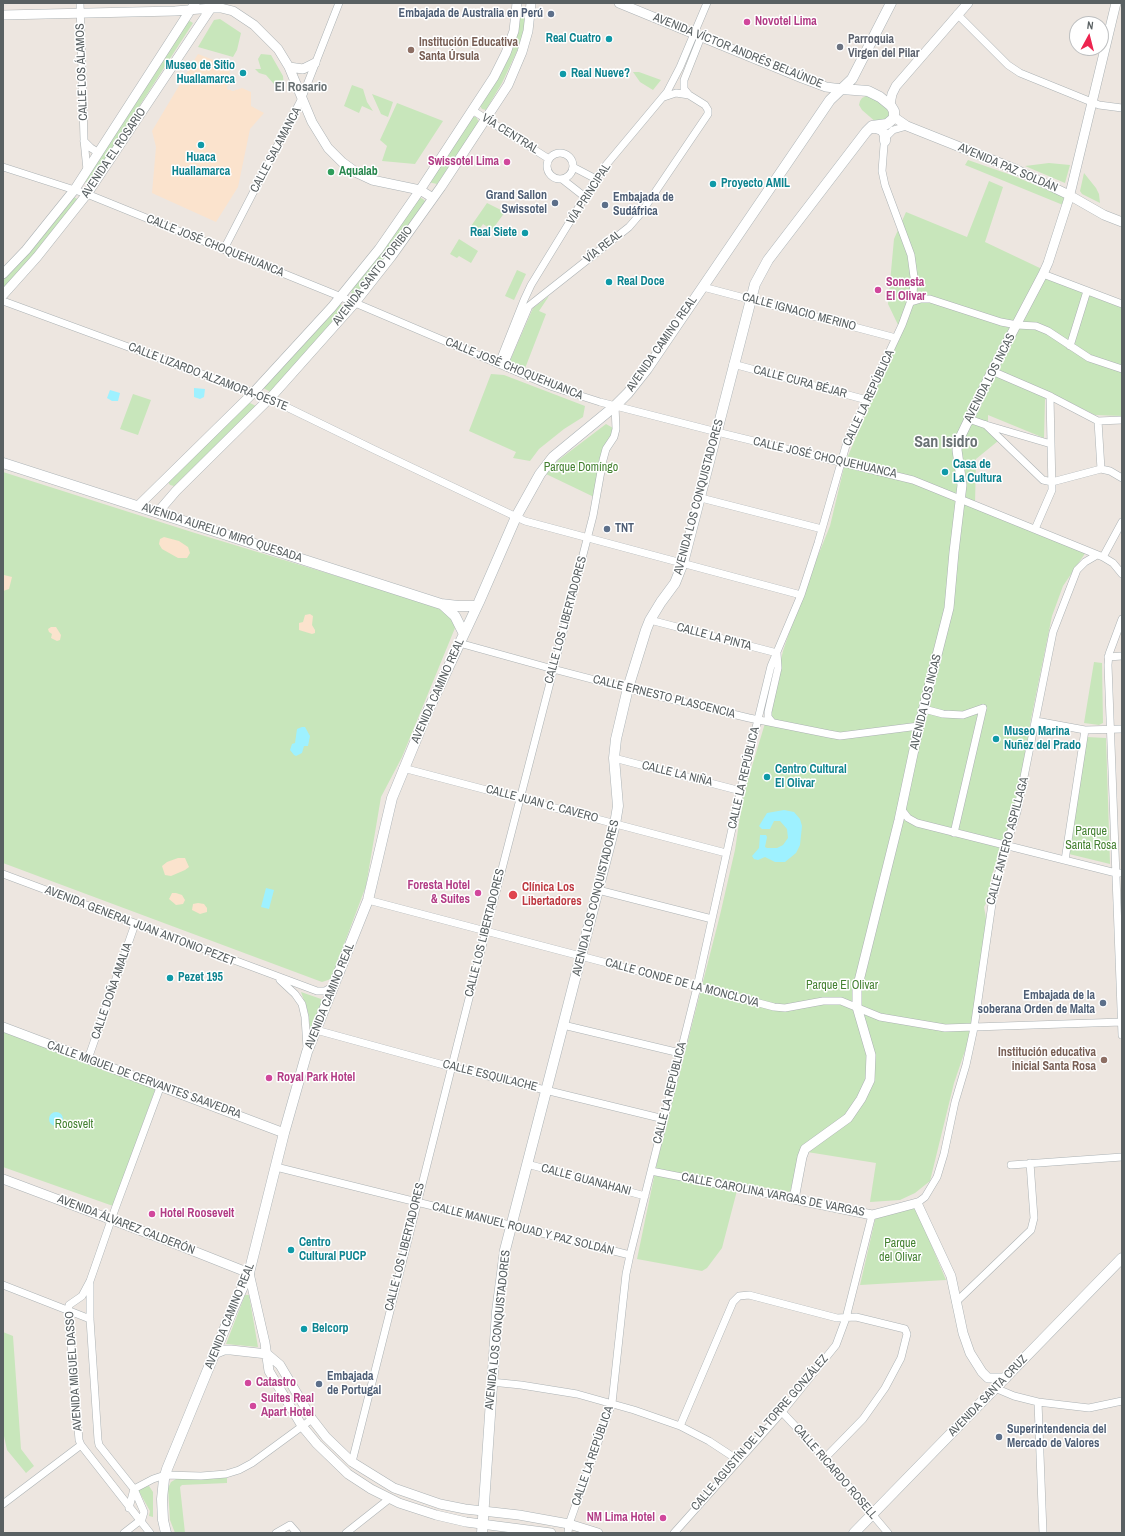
<!DOCTYPE html>
<html>
<head>
<meta charset="utf-8">
<style>
	body { margin:0 }
	#map { position:relative; width:1125px; height:1536px; overflow:hidden; background:#ede6e0; font-family:"Archivo Narrow",sans-serif }
	canvas { display:block }
	.frame { position:absolute; inset:0; border:4px solid #596062; pointer-events:none }
	.north { position:absolute; left:1069px; top:16px; width:40px; height:40px; box-sizing:border-box; background:#fff; border:1px solid #bdbfc0; border-radius:50%; rotate:7deg; font-size:11px; font-weight:700; line-height:16px; text-align:center; color:#596062 }
	.north::after { content:''; display:block; margin:auto; width:14px; height:18px; background:#ed2550; clip-path:polygon(50% 0,100% 100%,50% 72%,0 100%) }
</style>
</head>
<body>
<div id="map">
<canvas width="1125" height="1536"></canvas>
<div class="frame"></div>
<div class="north">N</div>
</div>
<script>
const g = document.querySelector('canvas').getContext('2d');
g.lineJoin = 'round';
function fillPath(path, color) {
  g.fillStyle = color;
  g.fill(path, 'evenodd');
}
function toPath(rows) {
  const path = new Path2D();
  for (const r of rows) {
    if (r.length === 3) {
      path.moveTo(r[0] + r[2], r[1]);
      path.arc(r[0], r[1], r[2], 0, 2 * Math.PI);
      continue;
    }
    path.moveTo(r[0], r[1]);
    for (let i = 2; i < r.length; i += 2) path.lineTo(r[i], r[i + 1]);
  }
  return path;
}
function strokePath(path, color, width, dash) {
  g.strokeStyle = color;
  g.lineWidth = width;
  g.lineCap = dash ? 'butt' : 'round';
  g.setLineDash(dash || []);
  g.stroke(path);
}
function write(font, color, halo, rows, align = 'center') {
  g.font = font + ' "Archivo Narrow",sans-serif';
  g.lineWidth = 3;
  g.setLineDash([]);
  g.textBaseline = 'middle';
  g.strokeStyle = halo;
  g.fillStyle = color;
  for (const [text, x, y, turn = 0] of rows) {
    g.save();
    g.translate(x, y);
    g.rotate((+turn || 0) * Math.PI / 180);
    g.textAlign = isNaN(turn) ? turn : align;
    if (halo) g.strokeText(text, 0, 0);
    g.fillText(text, 0, 0);
    g.restore();
  }
}
fillPath(toPath([
	[523,12,527,14,524,36,502,83,487,108,486,110,482,109,480,106,519,14],
	[220,19,241,33,237,50,233,57,198,47,214,20],
	[188,20,193,23,89,184,83,181],
	[261,54,271,55,283,76,284,88,279,88,273,83,266,75,259,73,255,69,261,69,258,59],
	[633,72,639,72,661,80,653,90,640,82],
	[352,85,363,89,367,102,373,111,362,106,359,113,344,106],
	[372,94,393,102,388,117,381,114],
	[866,96,876,99,887,108,889,114,888,120,877,123,862,110,859,105,860,101,862,98],
	[397,103,443,121,415,164,382,161,387,146,380,140],
	[473,117,476,117,479,122,437,184,428,182],
	[968,160,1014,176,1066,198,1063,205,965,165],
	[1049,163,1070,165,1065,183,1025,166],
	[1084,173,1096,188,1099,194,1100,203,1082,194,1080,191],
	[989,181,1003,187,985,242,1122,307,1122,416,1095,415,1049,392,1045,400,1044,438,988,415,988,424,998,441,976,459,975,505,1086,552,1063,586,1052,616,1031,719,1020,783,1006,835,991,878,989,898,984,907,986,918,984,949,968,1042,954,1083,930,1181,915,1193,900,1200,870,1202,876,1163,801,1151,790,1192,739,1183,722,1248,707,1268,702,1271,637,1259,658,1158,720,915,735,850,743,796,769,710,783,651,800,600,830,526,845,463,901,331,888,304,894,239,906,212,967,237],
	[72,196,79,200,37,254,3,290,3,281,32,247],
	[419,197,423,199,425,201,425,203,358,296,354,295,351,293,352,290],
	[487,203,505,212,492,230,483,224,476,234,469,229],
	[459,239,478,251,471,263,459,256,457,258,450,254],
	[517,270,526,274,514,300,505,296],
	[549,296,539,311,546,314,524,371,509,363,533,308],
	[339,304,346,308,271,392,263,388],
	[491,374,504,375,585,406,583,417,564,429,539,449,530,461,513,458,516,452,469,431],
	[133,394,151,400,138,435,120,429],
	[248,402,256,406,174,486,170,485,168,482],
	[606,424,613,428,594,497,546,474,552,465],
	[3,472,195,533,442,608,453,620,455,628,402,757,381,797,366,886,331,979,322,982,3,863],
	[1094,662,1102,663,1103,723,1099,725,1084,723],
	[1087,737,1106,738,1110,864,1069,854],
	[301,992,324,1000,312,1029,310,1028,308,1012],
	[3,1031,156,1087,113,1206,3,1167],
	[916,1208,946,1280,860,1285,876,1216],
	[245,1295,249,1295,258,1347,226,1344],
	[3,1332,13,1336,21,1449,34,1466,26,1473,7,1450,4,1436],
	[227,1477,227,1483,182,1485,180,1487,185,1533,175,1533,170,1520,168,1488,171,1482,176,1479],
	[149,1486,153,1492,153,1517,149,1516,150,1511,137,1488]
]), '#c8e6bb');
fillPath(toPath([
	[198,54,216,61,231,62,227,89,233,91,242,88,251,92,251,106,264,113,250,129,238,187,216,222,152,193,156,147,152,131],
	[164,537,179,541,188,547,190,553,187,558,178,558,162,549,159,544,160,539],
	[4,575,12,577,9,589,3,591,3,576],
	[310,614,313,616,312,625,315,630,315,633,312,634,299,630,299,623,303,622,305,615],
	[51,627,56,627,61,635,60,640,57,641,51,638,52,634,49,632,48,629],
	[178,858,185,858,189,867,185,870,171,876,165,875,162,866,167,862],
	[172,893,176,893,182,895,185,900,183,904,176,905,169,899],
	[198,903,204,904,207,908,207,912,200,914,192,910,193,904]
]), '#fbe3cd');
fillPath(toPath([
	[194,388,205,389,204,397,200,399,194,397],
	[110,390,120,393,118,401,112,401,107,398],
	[302,727,305,727,310,736,308,746,304,746,302,753,296,756,294,755,290,750,292,744,295,743,297,729],
	[784,810,794,812,800,819,802,826,800,845,796,853,785,862,775,862,765,857,758,860,754,859,752,856,759,848,760,835,766,835,767,837,765,847,767,848,777,848,783,845,788,838,787,829,780,821,774,821,770,829,762,829,759,826,767,813],
	[266,888,274,890,269,909,261,907],
	[56,1119,7]
]), '#9ef1ff');
const minor = toPath([
	[80,3,84,140,87,170],
	[957,14,1008,65,1020,73,1099,105,1122,108],
	[689,95,684,89,684,80,701,37],
	[472,110,549,159],
	[84,141,91,148,99,153],
	[560,166,13],
	[3,167,87,194,334,294,553,387,600,402,717,432,913,480,1103,557,1113,563,1122,574],
	[573,167,596,179],
	[562,179,585,197],
	[224,249,301,100,339,3],
	[1043,274,1122,304],
	[703,287,896,338],
	[3,301,270,399,375,450,525,521,801,595],
	[911,302,921,299,930,299,1001,322,1017,325,1036,326,1048,331,1089,358,1122,369],
	[1070,346,1087,291],
	[499,363,524,300,531,285,596,179,606,165,667,92,680,67,707,3],
	[733,364,867,400],
	[504,365,529,306,629,227,641,213,708,114,708,110,705,105,689,95,676,93,664,97],
	[992,371,1050,396,1098,421,1122,420],
	[969,419,986,425,1051,444],
	[1098,421,1101,469],
	[986,425,1043,480,1052,482,1101,469,1110,471,1122,478],
	[701,498,822,529],
	[1035,529,1052,490,1050,396],
	[1103,557,1122,522],
	[1122,619,1109,654,1108,665,1122,1035],
	[650,620,777,653,778,668,768,712,768,717,772,722],
	[459,643,553,669,641,692,749,718,829,734,840,736,919,726],
	[1108,657,1122,656],
	[924,709,943,714,963,715,983,708],
	[1036,721,1085,730,1122,729],
	[614,758,741,791],
	[403,768,726,853],
	[901,809,908,818,917,823,1116,873,1122,873],
	[954,833,983,708],
	[1065,860,1085,730],
	[3,874,317,991,325,991,332,987],
	[598,890,712,919],
	[368,900,774,1007,785,1008,823,1001,841,1001,880,1017,945,1028,1122,1022],
	[280,980,295,994,302,1004,305,1017,307,1048],
	[563,1025,680,1053],
	[316,1030,451,1067,664,1119],
	[88,1059,135,924],
	[527,1164,645,1196],
	[1011,1165,1122,1157],
	[276,1167,630,1255],
	[651,1171,794,1199],
	[917,1203,925,1197,937,1177,944,1154,955,1102,966,1065,974,1028,994,890,1006,846,1017,812,1053,632,1077,570,1085,562,1097,555],
	[90,1284,90,1319,98,1440,99,1445,134,1489,144,1512,142,1519,124,1533],
	[3,1285,90,1319],
	[956,1302,1031,1230,1034,1218,1030,1163],
	[491,1382,521,1385,577,1394,634,1410,680,1426,709,1441,738,1460],
	[995,1388,1014,1396,1038,1402,1089,1408,1122,1401],
	[1038,1402,1043,1533],
	[782,1412,825,1458,888,1533],
	[680,1426,733,1302,739,1296,749,1295,837,1318,856,1317,905,1329,907,1334,901,1358,885,1388,863,1419,825,1458],
	[352,1462,486,931,593,516,603,460,606,449,614,437,616,429,615,406],
	[3,1504,81,1445],
	[129,1508,134,1489,153,1479,165,1475,201,1476,226,1474,239,1470,252,1463,312,1419],
	[150,1533,81,1445,79,1440,68,1311,69,1305,82,1296,90,1281,115,1209,161,1085],
	[276,1533,290,1525,297,1533],
	[346,1533,389,1499],
	[568,1533,569,1524,612,1403,626,1274,630,1255,697,987,739,797,771,666,801,595,818,543,847,442,902,325,913,295,914,277,911,255,885,185,882,171,884,145,886,137,893,130,907,126],
	[674,1533,782,1412,836,1345,846,1318,872,1215]
]);
const tertiary = toPath([
	[619,3,802,78,826,87,842,89],
	[3,15,175,11,212,8,221,8,233,11,254,25,278,49,289,67,312,122,328,148,342,162,357,173,372,180,420,190,433,198],
	[289,67,303,69,315,63],
	[890,104,892,94,896,86,968,3],
	[894,117,907,126,1015,169,1069,195,1104,215,1122,222],
	[3,274,26,250,75,189,195,3],
	[3,295,37,257,87,194,213,5],
	[139,505,253,393,332,307,379,249,420,190,494,77,506,53,514,31,517,3],
	[158,512,176,491,273,395,354,304,391,257,441,187,508,85,522,52,528,31,531,3],
	[3,1027,284,1133],
	[3,1179,163,1239,249,1273,265,1343,269,1371,302,1426,317,1444,348,1474,371,1489,399,1503,436,1515,466,1522,551,1533],
	[214,1354,224,1350,231,1350,267,1354,280,1365,312,1419,326,1437,352,1462,394,1488,440,1504,465,1509,519,1515,569,1524,598,1533],
	[1006,1378,988,1378,982,1372,970,1353,963,1333,951,1276,917,1203,872,1215,794,1199,802,1157,805,1149,848,1118,861,1099,870,1080,871,1055,857,1007,857,989,899,820,919,726,949,608,954,552,962,485,957,450,958,442,992,371,1043,274,1048,263,1069,198,1116,3]
]);
const secondary = toPath([
	[871,128,876,128,882,130,885,135,885,141],
	[3,463,441,604,458,606,477,606],
	[443,605,455,616,464,634],
	[166,1533,163,1520,162,1499,164,1479,167,1469,232,1311,249,1273,284,1133,307,1052,368,900,392,798,427,713,479,602,516,517,540,474,553,457,615,406,628,393,647,369,830,100,852,79,891,3],
	[482,1533,497,1312,505,1250,615,824,618,806,614,758,616,739,628,688,646,630,650,620,661,602,675,583,683,563,755,284,768,260,866,132,872,126,887,124,894,118,894,111,891,106,880,97,868,91,842,89],
	[854,1533,1122,1258]
]);
strokePath(minor, '#acb2b4', 8);
strokePath(tertiary, '#acb2b4', 10);
strokePath(secondary, '#adb4b7', 11);
strokePath(minor, '#fff', 7);
strokePath(tertiary, '#fff', 9);
strokePath(secondary, '#fff', 10);
for (const [x, y, r, color] of [
	[551,14,4,"#5c6f8a"],
	[747,22,4,"#d1479c"],
	[609,39,4,"#0f9aa8"],
	[840,47,4,"#6b7280"],
	[411,50,4,"#8d6e63"],
	[243,73,4,"#0f9aa8"],
	[563,74,4,"#0f9aa8"],
	[201,145,4,"#0f9aa8"],
	[507,162,4,"#d1479c"],
	[331,172,4,"#2e9e5b"],
	[713,184,4,"#0f9aa8"],
	[555,203,4,"#5c6f8a"],
	[605,205,4,"#5c6f8a"],
	[525,233,4,"#0f9aa8"],
	[609,282,4,"#0f9aa8"],
	[878,290,4,"#d1479c"],
	[945,472,4,"#0f9aa8"],
	[607,529,4,"#5c6f8a"],
	[996,739,4,"#0f9aa8"],
	[767,777,4,"#0f9aa8"],
	[478,893,4,"#d1479c"],
	[513,895,5,"#e0444e"],
	[170,978,4,"#0f9aa8"],
	[1103,1003,4,"#5c6f8a"],
	[1104,1060,4,"#8d6e63"],
	[269,1078,4,"#d1479c"],
	[152,1214,4,"#d1479c"],
	[291,1250,4,"#0f9aa8"],
	[304,1329,4,"#0f9aa8"],
	[248,1383,4,"#d1479c"],
	[319,1384,4,"#5c6f8a"],
	[253,1406,4,"#d1479c"],
	[999,1437,4,"#5c6f8a"],
	[663,1518,4,"#d1479c"]
]) {
  const dot = new Path2D();
  dot.arc(x, y, r, 0, 2 * Math.PI);
  g.fillStyle = color;
  g.fill(dot);
  strokePath(dot, '#fff', 1.5);
}
write('bold 12px', '#4e5e75', '#fff', [
	["Embajada de Australia en Perú",543,14,"right"],
	["Grand Sallon",547,196,"right"],
	["Swissotel",547,210,"right"],
	["Embajada de",613,198],
	["Sudáfrica",613,212],
	["TNT",615,529],
	["Embajada de la",1095,996,"right"],
	["soberana Orden de Malta",1095,1010,"right"],
	["Embajada",327,1377],
	["de Portugal",327,1391],
	["Superintendencia del",1007,1430],
	["Mercado de Valores",1007,1444]
], 'left');
write('bold 12px', '#b23c85', '#fff', [
	["Novotel Lima",755,22],
	["Swissotel Lima",499,162,"right"],
	["Sonesta",886,283],
	["El Olivar",886,297],
	["Foresta Hotel",470,886,"right"],
	["& Suites",470,900,"right"],
	["Royal Park Hotel",277,1078],
	["Hotel Roosevelt",160,1214],
	["Catastro",256,1383],
	["Suites Real",261,1399],
	["Apart Hotel",261,1413],
	["NM Lima Hotel",655,1518,"right"]
], 'left');
write('bold 12px', '#0d838f', '#fff', [
	["Real Cuatro",601,39,"right"],
	["Museo de Sitio",235,66,"right"],
	["Huallamarca",235,80,"right"],
	["Real Nueve?",571,74],
	["Huaca",201,158,"center"],
	["Huallamarca",201,172,"center"],
	["Proyecto AMIL",721,184],
	["Real Siete",517,233,"right"],
	["Real Doce",617,282],
	["Casa de",953,465],
	["La Cultura",953,479],
	["Museo Marina",1004,732],
	["Nuñez del Prado",1004,746],
	["Centro Cultural",775,770],
	["El Olivar",775,784],
	["Pezet 195",178,978],
	["Centro",299,1243],
	["Cultural PUCP",299,1257],
	["Belcorp",312,1329]
], 'left');
write('bold 12px', '#5b616d', '#fff', [
	["Parroquia",848,40],
	["Virgen del Pilar",848,54]
], 'left');
write('bold 12px', '#785e54', '#fff', [
	["Institución Educativa",419,43],
	["Santa Úrsula",419,57],
	["Institución educativa",1096,1053,"right"],
	["inicial Santa Rosa",1096,1067,"right"]
], 'left');
write('12px', '#596062', '#fff', [
	["AVENIDA VÍCTOR ANDRÉS BELAÚNDE",738,51,22],
	["CALLE LOS ÁLAMOS",82,72,-92],
	["VÍA CENTRAL",510,134,32],
	["CALLE SALAMANCA",276,150,-62],
	["AVENIDA EL ROSARIO",114,153,-56],
	["AVENIDA PAZ SOLDÁN",1008,168,23],
	["VÍA PRINCIPAL",589,194,-57],
	["CALLE JOSÉ CHOQUEHUANCA",215,246,22],
	["VÍA REAL",603,247,-38],
	["AVENIDA SANTO TORIBIO",373,276,-52],
	["CALLE IGNACIO MERINO",799,312,15],
	["AVENIDA CAMINO REAL",662,344,-55],
	["CALLE JOSÉ CHOQUEHUANCA",514,369,22],
	["CALLE LIZARDO ALZAMORA-OESTE",208,377,21],
	["AVENIDA LOS INCAS",990,378,-63],
	["CALLE CURA BÉJAR",800,382,15],
	["CALLE LA REPÚBLICA",869,398,-65],
	["CALLE JOSÉ CHOQUEHUANCA",825,458,13],
	["AVENIDA LOS CONQUISTADORES",699,497,-75],
	["AVENIDA AURELIO MIRÓ QUESADA",222,533,18],
	["CALLE LOS LIBERTADORES",566,620,-75],
	["CALLE LA PINTA",714,637,15],
	["AVENIDA CAMINO REAL",438,691,-66],
	["CALLE ERNESTO PLASCENCIA",664,697,14],
	["AVENIDA LOS INCAS",926,702,-76],
	["CALLE LA NIÑA",677,774,14],
	["CALLE LA REPÚBLICA",744,778,-77],
	["CALLE JUAN C. CAVERO",542,804,15],
	["CALLE ANTERO ASPILLAGA",1008,841,-75],
	["AVENIDA LOS CONQUISTADORES",596,898,-76],
	["AVENIDA GENERAL JUAN ANTONIO PEZET",140,926,21],
	["CALLE LOS LIBERTADORES",485,933,-76],
	["CALLE CONDE DE LA MONCLOVA",682,983,15],
	["CALLE DOÑA AMALIA",112,991,-71],
	["AVENIDA CAMINO REAL",330,996,-68],
	["CALLE ESQUILACHE",490,1076,14],
	["CALLE MIGUEL DE CERVANTES SAAVEDRA",144,1080,20],
	["CALLE LA REPÚBLICA",670,1093,-76],
	["CALLE GUANAHANI",586,1180,15],
	["CALLE CAROLINA VARGAS DE VARGAS",773,1195,11],
	["AVENIDA ÁLVAREZ CALDERÓN",126,1225,21],
	["CALLE MANUEL ROUAD Y PAZ SOLDÁN",523,1229,14],
	["CALLE LOS LIBERTADORES",405,1247,-76],
	["AVENIDA CAMINO REAL",230,1316,-68],
	["AVENIDA LOS CONQUISTADORES",498,1330,-84],
	["AVENIDA MIGUEL DASSO",74,1371,-94],
	["AVENIDA SANTA CRUZ",988,1396,-46],
	["CALLE AGUSTÍN DE LA TORRE GONZÁLEZ",760,1433,-49],
	["CALLE LA REPÚBLICA",593,1456,-71],
	["CALLE RICARDO ROSELL",835,1472,49]
]);
write('bold 12px', '#27864d', '#fff', [
	["Aqualab",339,172]
], 'left');
write('12px', '#448131', '#fff', [
	["Parque Domíngo",581,468],
	["Parque",1091,832],
	["Santa Rosa",1091,846],
	["Parque El Olivar",842,986],
	["Roosvelt",74,1125],
	["Parque",900,1244],
	["del Olivar",900,1258]
]);
write('bold 12px', '#be3a42', '#fff', [
	["Clínica Los",522,888],
	["Libertadores",522,902]
], 'left');
write('bold 13px', '#6a7274', '#fff', [
	["El Rosario",301,88]
]);
write('bold 16px', '#6a7274', '#fff', [
	["San Isidro",946,443]
]);
</script>
</body>
</html>
